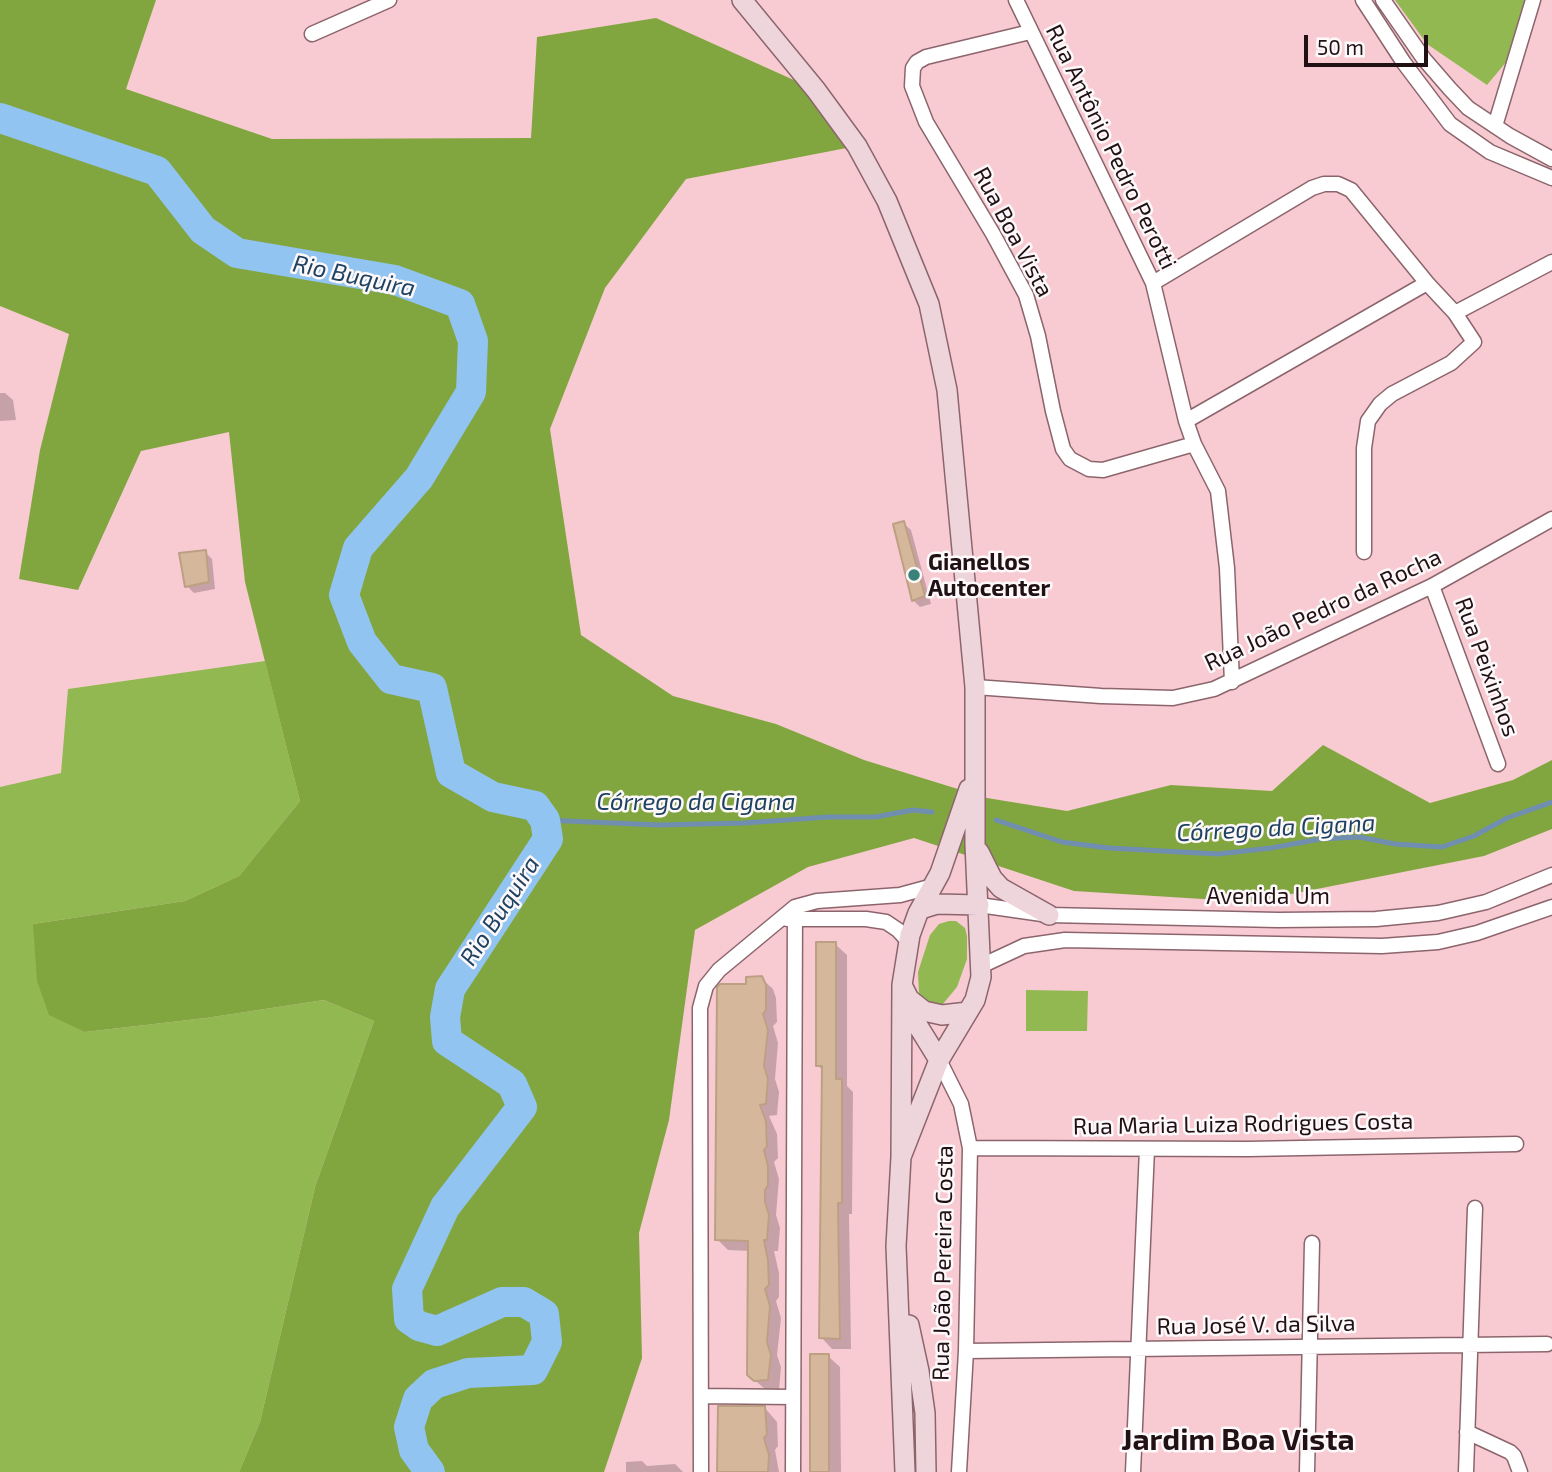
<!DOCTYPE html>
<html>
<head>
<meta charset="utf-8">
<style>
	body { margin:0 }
	#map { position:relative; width:1552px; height:1472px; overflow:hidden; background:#f8cbd3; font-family:"Exo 2",sans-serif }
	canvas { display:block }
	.scale { position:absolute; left:1304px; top:35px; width:124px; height:32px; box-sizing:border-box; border:4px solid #211115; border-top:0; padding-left:9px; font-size:21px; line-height:24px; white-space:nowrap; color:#211115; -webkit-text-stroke:5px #fdf8f9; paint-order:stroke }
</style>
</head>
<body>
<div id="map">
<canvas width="1552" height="1472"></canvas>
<div class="scale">50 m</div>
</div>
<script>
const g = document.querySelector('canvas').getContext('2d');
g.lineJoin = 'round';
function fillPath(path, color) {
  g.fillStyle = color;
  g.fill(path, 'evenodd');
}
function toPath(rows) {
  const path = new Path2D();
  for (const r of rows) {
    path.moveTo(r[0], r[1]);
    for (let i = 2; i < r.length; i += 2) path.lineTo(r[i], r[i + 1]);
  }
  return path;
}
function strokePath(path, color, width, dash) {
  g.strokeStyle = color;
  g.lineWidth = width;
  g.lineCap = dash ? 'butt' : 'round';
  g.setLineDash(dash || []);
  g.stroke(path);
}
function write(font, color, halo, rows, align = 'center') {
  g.font = font + ' "Exo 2",sans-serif';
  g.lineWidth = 5;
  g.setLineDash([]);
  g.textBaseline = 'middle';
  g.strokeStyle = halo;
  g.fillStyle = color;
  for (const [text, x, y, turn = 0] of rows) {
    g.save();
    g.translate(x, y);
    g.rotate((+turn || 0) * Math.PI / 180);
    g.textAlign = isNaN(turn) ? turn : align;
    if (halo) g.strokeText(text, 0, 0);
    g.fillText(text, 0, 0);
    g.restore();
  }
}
fillPath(toPath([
	[1395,0,1526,0,1507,61,1487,85,1427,44],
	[265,661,300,801,239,876,185,901,33,924,85,1032,206,1018,324,1000,374,1021,315,1187,260,1422,239,1472,0,1472,0,787,61,773,68,689],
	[949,921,956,921,965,928,967,936,967,959,957,987,942,1005,933,1007,922,999,919,994,918,972,930,935,939,924],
	[1026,990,1088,991,1087,1031,1026,1031]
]), '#92b852');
fillPath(toPath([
	[0,0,156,0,126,89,272,139,531,138,537,37,656,18,816,90,857,146,686,179,605,288,550,429,581,635,673,696,776,724,864,760,987,798,1067,811,1171,785,1272,791,1323,745,1430,803,1513,780,1552,760,1552,829,1484,856,1251,902,1074,891,914,838,808,867,695,930,669,1120,639,1233,642,1358,604,1472,239,1472,260,1422,315,1187,374,1021,324,1000,206,1018,85,1032,49,1015,37,981,33,924,185,901,239,876,300,801,245,582,229,432,141,451,78,590,19,579,40,450,69,334,0,306]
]), '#82a63f');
fillPath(toPath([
	[0,393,5,393,13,400,16,420,0,421],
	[903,523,911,530,931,604,920,607,913,600],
	[205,552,212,559,215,589,194,593,187,586],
	[835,944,847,955,847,1086,853,1092,852,1214,849,1214,851,1349,832,1349,821,1337,824,1071,818,1066],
	[761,978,773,989,776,998,777,1022,773,1026,778,1043,775,1079,779,1092,777,1115,769,1116,777,1134,778,1158,774,1162,779,1179,776,1215,780,1228,778,1251,774,1251,779,1273,779,1297,776,1301,781,1318,777,1355,781,1367,779,1390,767,1391,748,1374,750,1251,728,1250,717,1239,747,986],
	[828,1356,840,1367,841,1472,811,1472],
	[765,1408,777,1422,778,1446,775,1450,779,1472,719,1472],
	[642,1461,647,1466,675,1464,683,1472,626,1472,626,1462]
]), '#0003');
strokePath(toPath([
	[545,820,659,825,744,823,828,817,875,817,913,810,932,812],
	[996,820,1062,842,1109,848,1218,854,1271,848,1320,839,1359,837,1395,844,1442,847,1474,836,1507,818,1552,802]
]), '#708eaf', 5);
strokePath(toPath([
	[0,118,157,171,203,230,237,253,395,280,460,304,473,341,471,392,419,478,358,548,344,595,362,642,391,679,432,688,451,773,493,797,535,806,545,820,548,839,450,989,445,1017,447,1041,512,1084,522,1107,445,1207,407,1289,409,1319,419,1326,437,1331,502,1302,524,1302,544,1314,547,1342,533,1370,468,1373,434,1384,418,1399,409,1427,414,1450,430,1472]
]), '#92c4f1', 30);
const building = toPath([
	[904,521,925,596,912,601,893,524,904,521],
	[206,550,209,582,185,587,179,553,206,550],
	[816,942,836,942,836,1079,842,1079,842,1203,838,1203,840,1339,819,1338,822,1066,816,1066,816,942],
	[762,976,766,985,766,1010,763,1014,768,1030,764,1066,768,1079,766,1104,760,1105,766,1121,767,1146,764,1150,768,1166,768,1185,765,1190,765,1202,769,1215,767,1240,764,1240,768,1260,769,1285,765,1289,770,1306,767,1342,771,1355,768,1380,754,1381,747,1375,748,1241,715,1240,717,987,720,984,746,984,746,977,762,976],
	[810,1354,829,1354,829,1472,810,1472,810,1354],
	[718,1406,765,1406,767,1434,764,1438,769,1455,768,1472,717,1472,718,1406]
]);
fillPath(building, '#d5b79b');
strokePath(building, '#bda084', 2);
const street = toPath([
	[1016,0,1153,283,1186,421,1194,444,1218,491,1227,568,1232,682],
	[1363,0,1404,63,1450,124,1490,152,1552,178],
	[1383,0,1424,59,1450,89,1468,108,1510,136,1552,159],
	[1030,32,926,57,917,62,913,68,912,86,926,122,993,234,1026,295,1038,336,1053,411,1063,449,1070,459,1089,469,1103,470,1194,444],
	[312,34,389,0],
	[1495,126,1533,0],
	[1153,283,1312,188,1324,184,1338,184,1351,190,1427,283,1455,313,1552,262],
	[1186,421,1427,283],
	[1364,552,1364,448,1368,421,1380,404,1392,394,1451,363,1474,342,1455,313],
	[1432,586,1498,764],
	[975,687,1101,696,1173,698,1214,689,1432,586,1552,519],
	[979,905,1049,915,1278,920,1376,919,1438,913,1486,902,1552,875],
	[787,919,866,919,886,922,898,930,909,942],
	[981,966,1024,946,1065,940,1382,946,1438,942,1477,933,1552,907],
	[939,1060,961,1104,970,1148,966,1351,959,1472],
	[970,1148,1248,1149,1516,1144],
	[966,1351,1547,1344],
	[701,1396,793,1397],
	[1467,1432,1510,1452,1514,1456,1520,1472],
	[701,1472,700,1008,706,986,719,970,795,907,817,901,900,895,933,886],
	[793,1472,795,907],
	[1133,1472,1147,1149],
	[1307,1472,1312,1243],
	[1466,1472,1475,1208]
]);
const secondary = toPath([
	[742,0,816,90,857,146,887,201,929,304,947,390,975,687,975,844,981,977,975,1000,939,1060,901,1157],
	[979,852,992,878,1001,888,1049,915],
	[921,909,937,904,979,905],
	[902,985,909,999,924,1011,942,1015,968,1012],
	[902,1000,939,1060],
	[909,1325,919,1371,925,1413,926,1472],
	[905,1472,896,1246,901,1157,902,985,910,935,918,913,940,873,969,789]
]);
strokePath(street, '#8c656c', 17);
strokePath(secondary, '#8c656c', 22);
strokePath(street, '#fff', 14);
strokePath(secondary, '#eed5db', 19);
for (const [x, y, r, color] of [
	[914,575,7,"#3a817a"]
]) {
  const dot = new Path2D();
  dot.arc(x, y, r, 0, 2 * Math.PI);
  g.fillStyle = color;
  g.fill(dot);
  strokePath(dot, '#fdf8f9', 2.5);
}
write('23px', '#211115', '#fdf8f9', [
	["Rua Antônio Pedro Perotti",1111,147,64],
	["Rua Boa Vista",1013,232,62],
	["Rua João Pedro da Rocha",1323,610,-25],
	["Rua Peixinhos",1487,667,70],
	["Avenida Um",1268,896],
	["Rua Maria Luiza Rodrigues Costa",1243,1124,-1],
	["Rua João Pereira Costa",943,1263,-89],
	["Rua José V. da Silva",1256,1325,-1]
]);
write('bold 23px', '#211115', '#fdf8f9', [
	["Gianellos",928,562],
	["Autocenter",928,588]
], 'left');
write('italic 24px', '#1e4261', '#fdf8f9', [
	["Rio Buquira",354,276,12],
	["Córrego da Cigana",696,802],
	["Córrego da Cigana",1276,828,-3],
	["Rio Buquira",500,911,-57]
]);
write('bold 30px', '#211115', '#fdf8f9', [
	["Jardim Boa Vista",1238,1440]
]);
</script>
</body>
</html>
